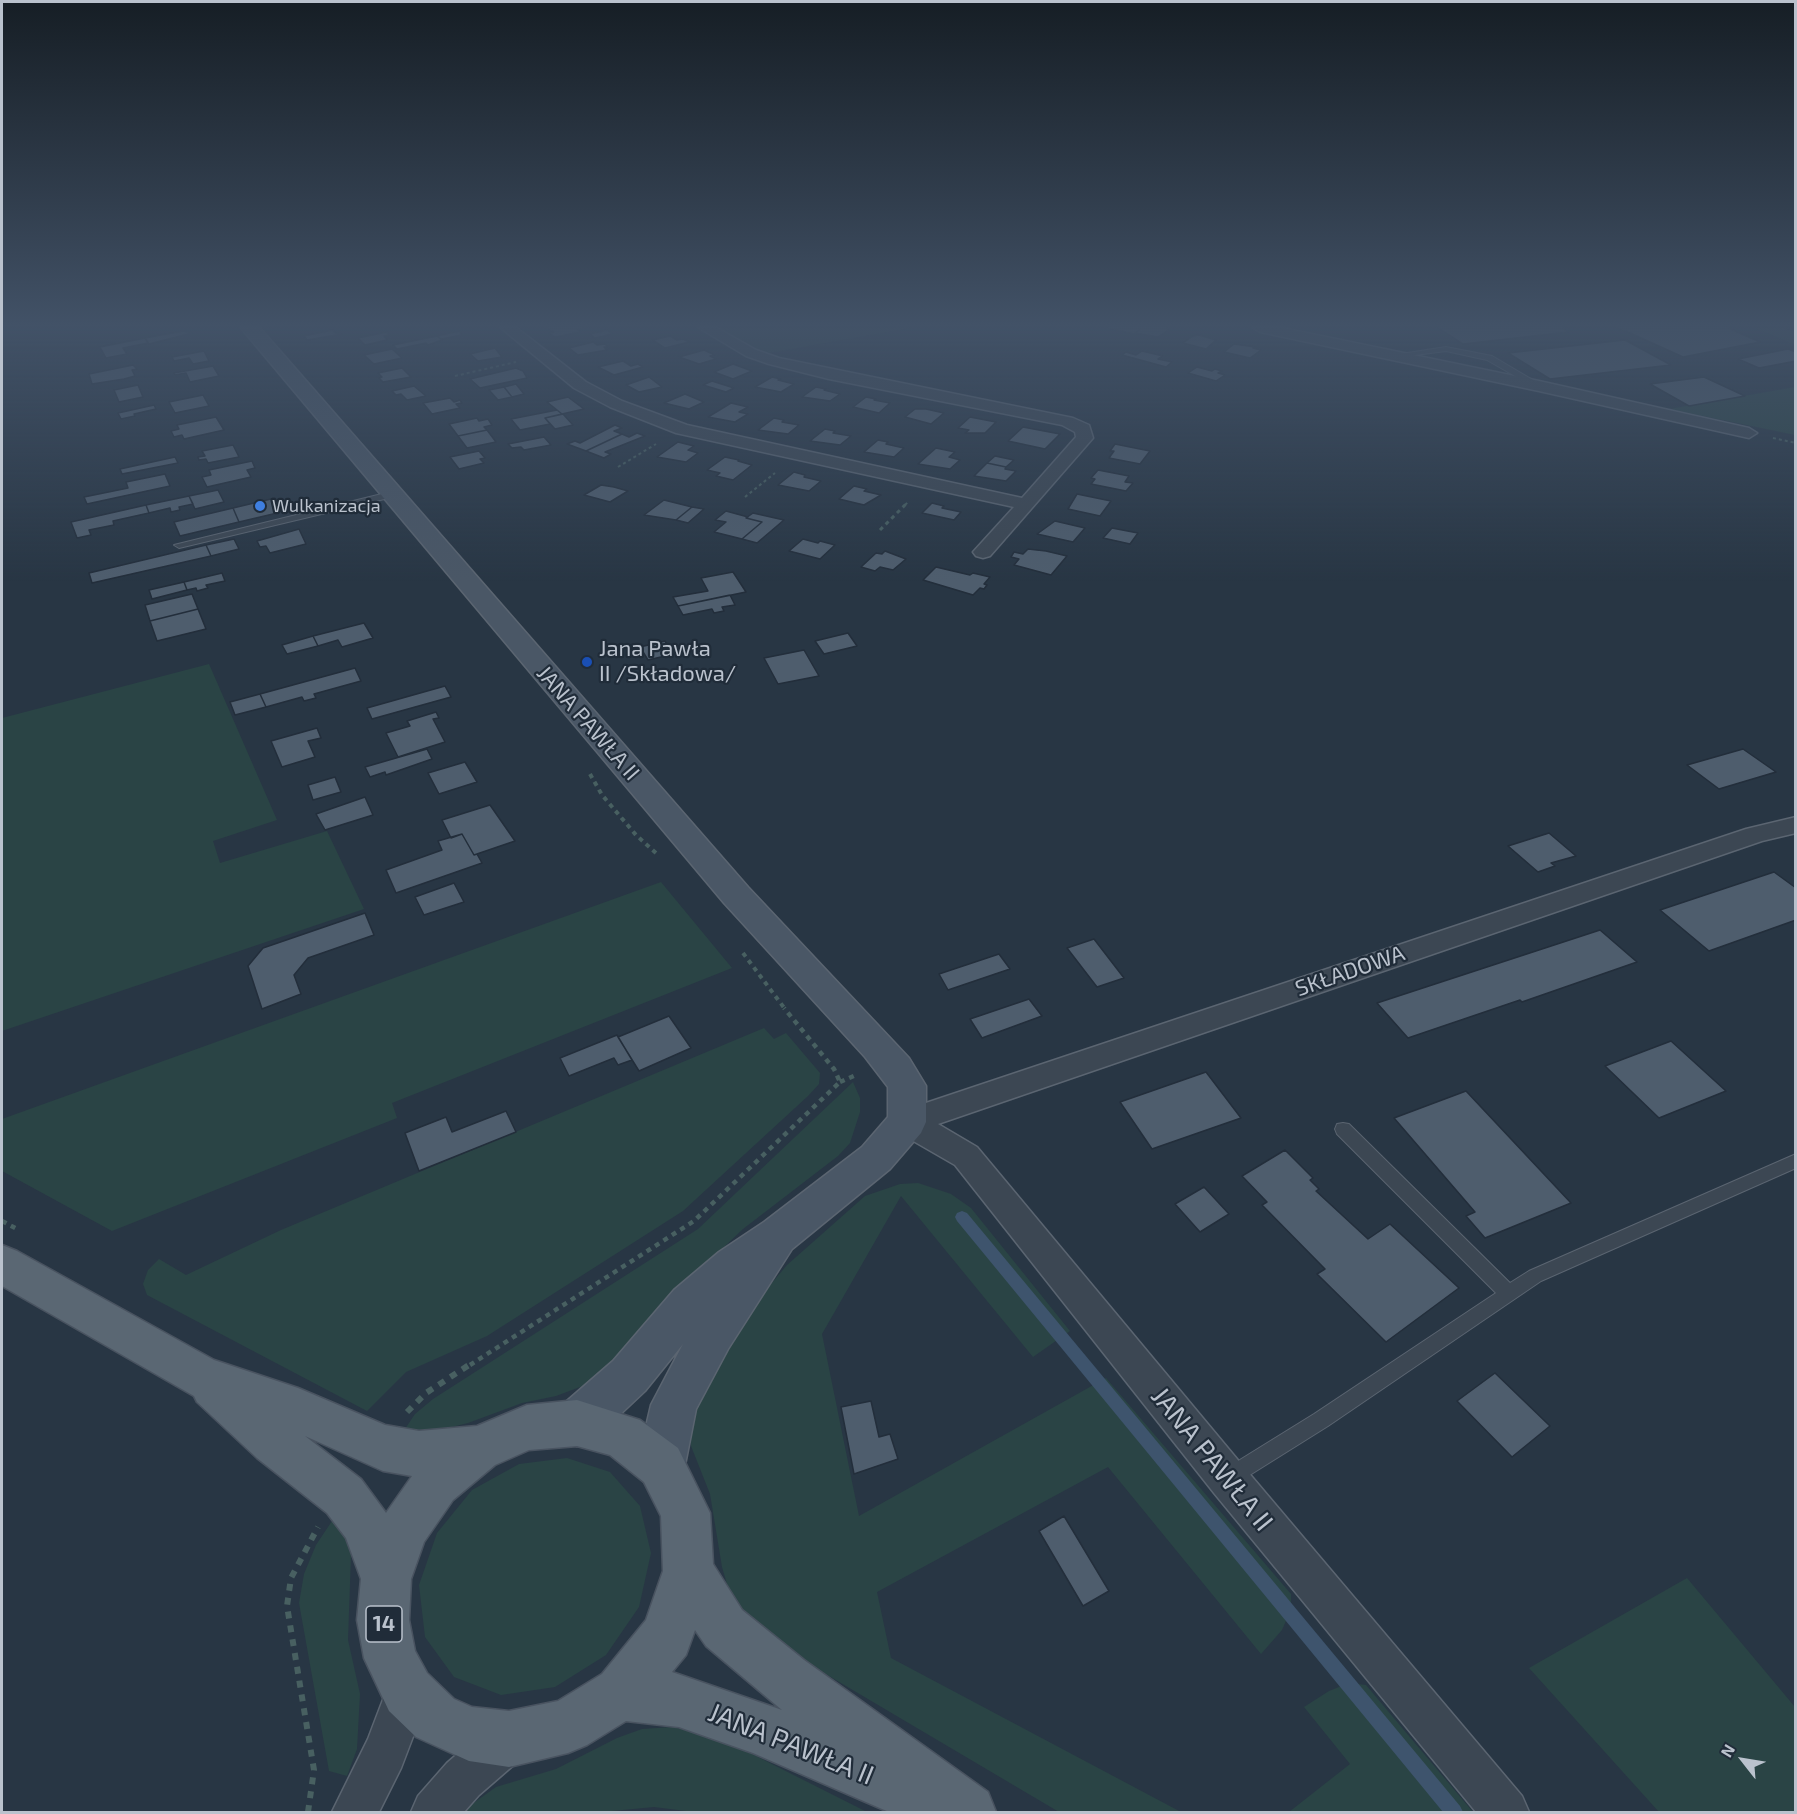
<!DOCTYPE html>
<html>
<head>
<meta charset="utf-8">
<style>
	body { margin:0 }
	#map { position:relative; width:1797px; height:1814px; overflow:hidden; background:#283644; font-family:"Exo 2",sans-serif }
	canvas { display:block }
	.frame { position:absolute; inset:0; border:3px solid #bac2cd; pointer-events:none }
	.north { position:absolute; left:1713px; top:1730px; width:60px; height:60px; -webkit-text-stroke:4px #202c39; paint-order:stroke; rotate:301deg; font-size:16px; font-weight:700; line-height:24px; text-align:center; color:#bac2cd }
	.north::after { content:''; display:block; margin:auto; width:21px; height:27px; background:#bac2cd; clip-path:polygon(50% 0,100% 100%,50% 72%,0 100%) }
</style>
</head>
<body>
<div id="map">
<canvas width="1797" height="1814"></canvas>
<div class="frame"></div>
<div class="north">N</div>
</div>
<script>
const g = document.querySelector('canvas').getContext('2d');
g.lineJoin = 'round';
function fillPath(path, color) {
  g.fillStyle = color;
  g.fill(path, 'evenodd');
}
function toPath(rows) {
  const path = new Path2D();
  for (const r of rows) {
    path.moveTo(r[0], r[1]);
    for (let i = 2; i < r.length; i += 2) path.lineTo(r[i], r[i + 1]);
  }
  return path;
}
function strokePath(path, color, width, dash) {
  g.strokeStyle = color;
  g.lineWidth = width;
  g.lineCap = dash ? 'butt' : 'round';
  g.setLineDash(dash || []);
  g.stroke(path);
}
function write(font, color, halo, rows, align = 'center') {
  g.font = font + ' "Exo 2",sans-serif';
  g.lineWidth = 4.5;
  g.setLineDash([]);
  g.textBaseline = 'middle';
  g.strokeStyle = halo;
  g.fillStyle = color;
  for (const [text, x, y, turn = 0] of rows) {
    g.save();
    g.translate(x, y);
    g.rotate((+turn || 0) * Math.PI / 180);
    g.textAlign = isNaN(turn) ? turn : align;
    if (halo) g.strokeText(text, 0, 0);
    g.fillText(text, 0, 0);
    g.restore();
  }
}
fillPath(toPath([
	[714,328,911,328,763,354],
	[1755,328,1784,328,1795,332,1795,345],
	[1795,387,1795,435,1669,409],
	[209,664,277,820,213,841,220,863,327,831,364,909,2,1031,2,718],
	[661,882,732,968,392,1103,397,1118,112,1231,2,1171,2,1119],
	[764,1028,774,1039,786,1033,820,1073,819,1084,808,1096,683,1211,487,1336,406,1372,367,1411,147,1295,143,1284,148,1270,159,1259,186,1275,281,1230],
	[853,1082,860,1098,860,1112,850,1143,838,1156,743,1229,705,1265,631,1348,588,1384,556,1396,522,1403,468,1423,436,1431,414,1432,405,1429,415,1414,433,1399,698,1229],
	[918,1183,951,1194,971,1208,1070,1331,1033,1357,901,1196,822,1334,859,1516,1106,1378,1291,1594,1291,1609,1282,1630,1261,1654,1108,1467,877,1592,891,1658,1181,1812,1059,1812,802,1660,743,1616,730,1594,722,1567,710,1494,691,1446,689,1423,698,1392,750,1309,787,1265,865,1196,900,1184],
	[567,1458,610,1472,640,1506,651,1553,639,1607,606,1655,555,1687,501,1695,454,1677,425,1637,419,1585,437,1533,472,1490,519,1464],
	[334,1518,348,1534,351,1555,348,1640,360,1694,357,1749,347,1776,329,1771,299,1603,304,1574,316,1545],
	[1687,1578,1795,1707,1795,1812,1659,1812,1529,1668],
	[1349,1683,1366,1685,1473,1812,1289,1812,1350,1764,1304,1707,1329,1691],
	[672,1727,703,1734,750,1753,867,1812,694,1812,654,1807,602,1812,461,1812,496,1787,556,1769,617,1738,642,1729]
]), '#2a4445');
fillPath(toPath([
	[962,1211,967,1213,1460,1806,1463,1812,1443,1812,957,1221,955,1217,957,1213,962,1211]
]), '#3e546d');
const building = toPath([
	[548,328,581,328,577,329,580,332,555,337,549,333,554,332,548,328],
	[1109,328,1141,328,1134,334,1109,328],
	[1141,328,1165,328,1168,330,1158,337,1135,333,1141,328],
	[1439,328,1562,328,1568,332,1463,344,1439,328],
	[1619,328,1728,328,1760,342,1683,357,1619,328],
	[333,330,335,333,342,334,307,340,304,336,333,330],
	[607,330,612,334,595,338,590,334,607,330],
	[183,331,192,333,149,344,145,338,183,331],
	[459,331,462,335,441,339,437,336,459,331],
	[387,332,389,335,384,336,387,340,365,345,358,338,387,332],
	[1199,335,1216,340,1206,349,1183,343,1193,336,1199,335],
	[437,336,442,340,428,345,426,343,397,349,393,345,437,336],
	[670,336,677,340,683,339,689,342,665,348,653,340,670,336],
	[145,338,148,343,123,348,127,354,106,358,100,347,145,338],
	[1625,340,1671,365,1550,379,1508,353,1625,340],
	[593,342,597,345,605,344,608,347,604,347,607,350,578,355,569,348,593,342],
	[1234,344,1255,347,1253,348,1261,350,1250,358,1224,352,1234,344],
	[495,348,502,357,478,361,470,354,495,348],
	[392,349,402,358,374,364,364,355,392,349],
	[1788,349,1796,352,1796,361,1759,368,1738,359,1788,349],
	[704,350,715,355,710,356,716,359,699,364,679,357,704,350],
	[204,351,209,361,193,364,189,358,174,361,172,357,204,351],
	[1142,351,1163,356,1158,359,1172,362,1166,367,1122,355,1126,352,1136,355,1142,351],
	[623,361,631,366,638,364,643,367,614,375,598,367,623,361],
	[733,364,752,371,733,379,714,372,733,364],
	[133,365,137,369,132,370,135,376,124,379,92,384,89,374,133,365],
	[213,366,219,376,190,382,186,373,175,375,174,373,213,366],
	[1197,367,1212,371,1215,369,1222,371,1218,373,1225,375,1216,381,1188,373,1197,367],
	[402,368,411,377,383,382,379,378,382,377,378,373,402,368],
	[516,368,523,371,527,378,480,388,470,379,516,368],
	[649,377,662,387,639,392,626,385,649,377],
	[772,377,781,379,778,380,794,384,781,392,755,387,772,377],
	[1704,377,1745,396,1689,406,1650,384,1704,377],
	[712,381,734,388,726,392,703,385,712,381],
	[516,384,524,394,512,397,504,387,516,384],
	[138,385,143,397,119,402,114,390,138,385],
	[414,386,426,396,407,400,401,394,396,395,392,391,414,386],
	[504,387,512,397,498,400,489,390,504,387],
	[816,387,826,389,824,390,840,394,830,401,802,397,816,387],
	[685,394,704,402,689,409,664,403,685,394],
	[203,395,209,406,175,413,169,402,203,395],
	[568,397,584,409,562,414,547,402,568,397],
	[866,397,876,399,874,400,890,403,879,413,853,407,866,397],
	[450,398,454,402,460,400,462,403,456,404,460,408,432,414,423,403,450,398],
	[731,403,748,407,739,412,748,414,735,422,708,417,731,403],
	[154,405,156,409,134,414,135,416,121,419,118,413,154,405],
	[915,409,926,409,944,413,931,424,905,417,915,409],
	[557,410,562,414,545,418,550,424,520,430,511,419,557,410],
	[563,414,573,425,555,429,545,418,563,414],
	[216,417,224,430,184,439,182,435,174,437,171,431,179,429,177,425,216,417],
	[970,417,996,422,985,433,965,433,969,430,958,428,970,417],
	[477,418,479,421,488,419,492,425,484,427,487,430,458,436,449,424,477,418],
	[774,418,784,420,782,422,799,425,788,434,758,430,774,418],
	[615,425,622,428,614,431,622,434,586,451,567,444,575,441,580,443,615,425],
	[1023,427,1060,434,1045,449,1008,441,1023,427],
	[825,429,835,431,833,433,851,436,840,445,810,441,825,429],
	[487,430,496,442,467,448,458,436,487,430],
	[637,433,645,436,605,452,611,454,604,458,586,451,622,434,629,437,637,433],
	[544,437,551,445,524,450,521,447,512,448,508,444,544,437],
	[878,440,888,442,886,444,904,448,894,457,864,452,878,440],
	[678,442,694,446,688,450,698,453,686,462,657,457,678,442],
	[1115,444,1150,451,1140,464,1109,458,1114,451,1110,451,1115,444],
	[233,445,239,457,208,463,206,459,199,460,198,457,205,456,202,451,233,445],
	[936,448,955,452,949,457,960,460,950,469,918,464,936,448],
	[479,451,485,458,480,459,484,463,459,469,450,457,479,451],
	[995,456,1014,460,1006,467,987,463,995,456],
	[175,457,178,463,122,474,120,469,175,457],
	[725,457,739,460,738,461,752,465,733,480,716,476,720,473,707,470,725,457],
	[252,461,255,468,247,470,251,477,207,487,202,477,211,475,209,470,252,461],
	[987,463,1006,467,1005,469,1016,471,1006,481,974,476,987,463],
	[1098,470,1129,476,1125,482,1133,483,1126,491,1091,484,1095,479,1091,478,1098,470],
	[794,472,805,475,804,477,821,481,809,491,778,485,794,472],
	[165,474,170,486,87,504,84,497,128,488,126,482,165,474],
	[601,485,614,487,628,491,610,502,584,495,601,485],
	[854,486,867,489,864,491,881,495,864,505,839,499,854,486],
	[218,490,224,502,195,509,189,496,218,490],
	[1077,494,1111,501,1100,516,1068,509,1077,494],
	[189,496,193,504,179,507,180,510,171,512,170,508,149,513,146,505,189,496],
	[275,498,281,508,273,514,239,522,233,508,275,498],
	[664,500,692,507,676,520,644,515,664,500],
	[932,503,944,506,942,508,961,512,954,520,922,513,932,503],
	[146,505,149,513,113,521,114,525,89,530,91,535,77,538,71,522,146,505],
	[692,507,704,509,688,523,676,520,692,507],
	[233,508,239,522,180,536,174,522,233,508],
	[726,511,748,517,746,518,762,522,742,539,714,532,726,522,715,520,726,511],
	[753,513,784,520,757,543,742,539,762,522,746,518,753,513],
	[1055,521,1085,528,1073,542,1037,534,1055,521],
	[1112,528,1138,533,1130,544,1103,538,1112,528],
	[299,529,306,544,270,553,266,546,260,547,257,541,299,529],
	[234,539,239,549,211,556,206,545,234,539],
	[803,539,818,543,820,541,835,545,820,559,789,551,803,539],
	[206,545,211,556,92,583,89,573,206,545],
	[1028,549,1046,551,1067,556,1051,575,1014,565,1019,559,1011,557,1014,552,1023,554,1028,549],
	[885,551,906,559,893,570,880,567,875,571,861,567,876,553,882,554,885,551],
	[936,567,970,575,973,573,990,577,984,584,987,585,984,589,980,588,973,595,923,580,936,567],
	[733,572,746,592,678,606,673,597,708,591,701,578,733,572],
	[222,573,225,581,206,585,208,588,197,591,196,588,187,590,184,582,222,573],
	[184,582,187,590,152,599,149,590,184,582],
	[192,594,198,609,150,621,145,605,192,594],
	[730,595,735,605,722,607,724,611,714,613,712,609,683,615,678,606,730,595],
	[198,609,206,629,157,641,150,621,198,609],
	[364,623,373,638,342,647,338,640,318,646,313,636,364,623],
	[848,633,857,646,824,654,815,641,848,633],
	[313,636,318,646,287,654,282,645,313,636],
	[665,641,670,650,675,649,678,653,648,660,640,647,665,641],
	[804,650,819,676,778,684,764,658,804,650],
	[355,668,361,681,314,694,316,698,304,701,302,697,266,707,260,694,355,668],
	[445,686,451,697,372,719,367,708,445,686],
	[260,694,266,707,235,715,230,702,260,694],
	[436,712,439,718,433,719,445,742,398,757,386,733,410,726,407,721,436,712],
	[317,728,321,738,308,741,315,757,282,767,271,741,317,728],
	[427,749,432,759,386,775,385,772,370,777,365,767,427,749],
	[1743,749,1776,772,1719,789,1687,765,1743,749],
	[465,762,477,782,439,794,428,773,465,762],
	[335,777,341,792,313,800,308,785,335,777],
	[365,797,373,815,325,830,316,814,365,797],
	[490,805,515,841,474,855,462,834,451,838,442,820,490,805],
	[1549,833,1576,856,1551,863,1555,866,1538,872,1508,846,1549,833],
	[462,834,474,855,477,854,482,863,396,893,386,870,442,850,438,841,462,834],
	[1774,872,1796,888,1796,920,1709,951,1660,910,1774,872],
	[454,883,464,902,424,915,415,897,454,883],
	[365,913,374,935,308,958,294,975,301,994,262,1009,248,966,263,948,365,913],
	[1600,930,1637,962,1522,1002,1520,1000,1408,1038,1377,1003,1600,930],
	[1094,939,1124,978,1097,987,1067,948,1094,939],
	[999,954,1010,969,948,990,939,974,999,954],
	[1029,999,1042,1016,982,1038,970,1019,1029,999],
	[669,1016,691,1048,639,1071,618,1037,669,1016],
	[617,1035,632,1060,618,1065,614,1058,569,1076,560,1058,617,1035],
	[1671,1041,1726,1091,1659,1118,1605,1066,1671,1041],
	[1206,1072,1241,1118,1152,1149,1120,1102,1206,1072],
	[1466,1091,1571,1203,1485,1238,1466,1216,1475,1212,1394,1118,1466,1091],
	[506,1111,516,1132,419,1171,405,1133,446,1117,452,1132,506,1111],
	[1285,1150,1313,1178,1310,1180,1319,1189,1316,1191,1368,1239,1390,1224,1459,1288,1386,1342,1317,1274,1325,1269,1262,1205,1267,1202,1242,1176,1285,1150],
	[1204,1187,1229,1214,1200,1232,1175,1204,1204,1187],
	[1495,1373,1550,1426,1512,1457,1457,1401,1495,1373],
	[871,1401,879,1437,890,1434,898,1459,854,1474,841,1407,871,1401],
	[1064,1516,1109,1591,1083,1606,1039,1531,1064,1516]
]);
fillPath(building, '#4e5d6d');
strokePath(building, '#232e3b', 1.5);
const lane = toPath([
	[1446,347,1492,356,1543,386,1536,388,1487,360,1446,351,1392,358,1388,356,1446,347],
	[394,491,397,492,397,496,179,548,174,545,394,491],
	[1343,1123,1349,1124,1510,1283,1529,1271,1796,1154,1796,1168,1541,1281,1328,1426,1229,1488,1222,1485,1219,1478,1222,1471,1314,1414,1496,1293,1337,1134,1335,1129,1337,1124,1343,1123]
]);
const street = toPath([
	[501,328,517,328,586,382,622,401,687,425,1022,498,1076,437,1075,432,1062,425,829,379,769,364,746,356,699,328,717,328,756,350,779,358,1073,418,1089,425,1093,438,990,556,983,558,976,556,973,552,1014,507,676,433,610,407,574,388,501,328],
	[1253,328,1283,328,1539,381,1749,428,1757,433,1749,438,1539,391,1260,332,1253,328],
	[1796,817,1796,833,1762,841,938,1124,977,1147,1242,1465,1522,1796,1529,1812,1476,1812,1214,1493,955,1165,896,1131,891,1122,896,1113,1746,829,1796,817],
	[408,1670,424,1676,430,1692,401,1768,379,1812,332,1812,368,1739,392,1676,408,1670],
	[508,1717,524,1724,531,1740,524,1756,479,1795,464,1812,411,1812,418,1796,447,1763,492,1724,508,1717]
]);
const secondary = toPath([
	[241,328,260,328,748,887,909,1058,926,1086,926,1122,921,1133,890,1169,792,1249,728,1349,696,1409,685,1465,678,1482,661,1489,644,1482,637,1465,651,1405,683,1344,645,1391,594,1439,577,1446,560,1439,554,1423,560,1407,613,1361,674,1290,719,1252,764,1222,862,1147,888,1117,888,1087,865,1057,724,903,241,328]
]);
const primary = toPath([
	[2,1245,17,1251,214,1360,298,1388,385,1425,419,1431,477,1426,527,1405,577,1400,640,1420,678,1448,710,1513,713,1564,742,1610,804,1660,988,1792,996,1812,889,1812,753,1753,679,1727,626,1721,587,1745,568,1753,509,1767,469,1761,416,1737,389,1711,364,1658,357,1620,361,1579,346,1538,327,1513,257,1458,197,1402,194,1396,2,1286,2,1245],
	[305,1436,383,1471,412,1476,386,1513,361,1479,305,1436],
	[577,1446,610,1455,644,1482,661,1516,663,1571,646,1620,602,1674,558,1701,509,1711,472,1707,454,1699,427,1673,415,1651,409,1620,411,1579,424,1542,453,1500,495,1465,529,1450,577,1446],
	[695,1630,706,1646,782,1710,672,1672,686,1655,695,1630]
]);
strokePath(lane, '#5b6571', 2);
strokePath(street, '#5b6571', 3);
strokePath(secondary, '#5b6571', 3);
strokePath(primary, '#495360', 3);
strokePath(toPath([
	[455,376,516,362],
	[1773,438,1796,443],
	[618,467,656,444],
	[745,497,775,473],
	[905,505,908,502]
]), '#486061', 2, [3, 3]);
strokePath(toPath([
	[880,530,906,504]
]), '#486061', 3, [4, 4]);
strokePath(toPath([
	[590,774,602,795,636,835,656,853],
	[743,953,785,1009]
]), '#486061', 4, [4.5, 4.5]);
strokePath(toPath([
	[840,1082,856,1075],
	[2,1221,17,1229],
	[470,1365,694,1221,840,1082,834,1069,784,1008]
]), '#486061', 4.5, [5, 5]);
strokePath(toPath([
	[407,1412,426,1393,472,1363],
	[308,1812,314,1770,287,1606,291,1578,318,1527]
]), '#486061', 6, [7, 7]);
fillPath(lane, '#3c4753');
fillPath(street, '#3c4753');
fillPath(secondary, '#4a5766');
fillPath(primary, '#5a6773');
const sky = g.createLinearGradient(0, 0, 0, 582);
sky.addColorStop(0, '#161e25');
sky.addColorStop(0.56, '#425267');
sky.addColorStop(1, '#42526700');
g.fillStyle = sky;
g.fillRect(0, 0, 1797, 582);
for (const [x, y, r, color] of [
	[260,506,6,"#3f7fe0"],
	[587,662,6,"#1a4fb4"]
]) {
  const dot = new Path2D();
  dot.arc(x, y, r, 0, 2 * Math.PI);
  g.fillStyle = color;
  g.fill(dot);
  strokePath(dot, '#202c39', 2);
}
write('18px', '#bac2cd', '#202c39', [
	["Wulkanizacja",272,506]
], 'left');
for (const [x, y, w] of [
	[384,1624,36]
]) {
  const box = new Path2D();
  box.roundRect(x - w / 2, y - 18, w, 36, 4.5);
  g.fillStyle = '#202c39';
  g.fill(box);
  strokePath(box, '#bac2cd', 1.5);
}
write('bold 21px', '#bac2cd', null, [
	["14",384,1624]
]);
write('22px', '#bac2cd', '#202c39', [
	["Jana Pawła",599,649],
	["II /Składowa/",599,674]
], 'left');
write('22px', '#bac2cd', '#202c39', [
	["JANA PAWŁA II",588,723,49],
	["SKŁADOWA",1350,971,-19]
]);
write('27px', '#bac2cd', '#202c39', [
	["JANA PAWŁA II",1212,1459,51],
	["JANA PAWŁA II",791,1744,22]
]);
</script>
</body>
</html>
